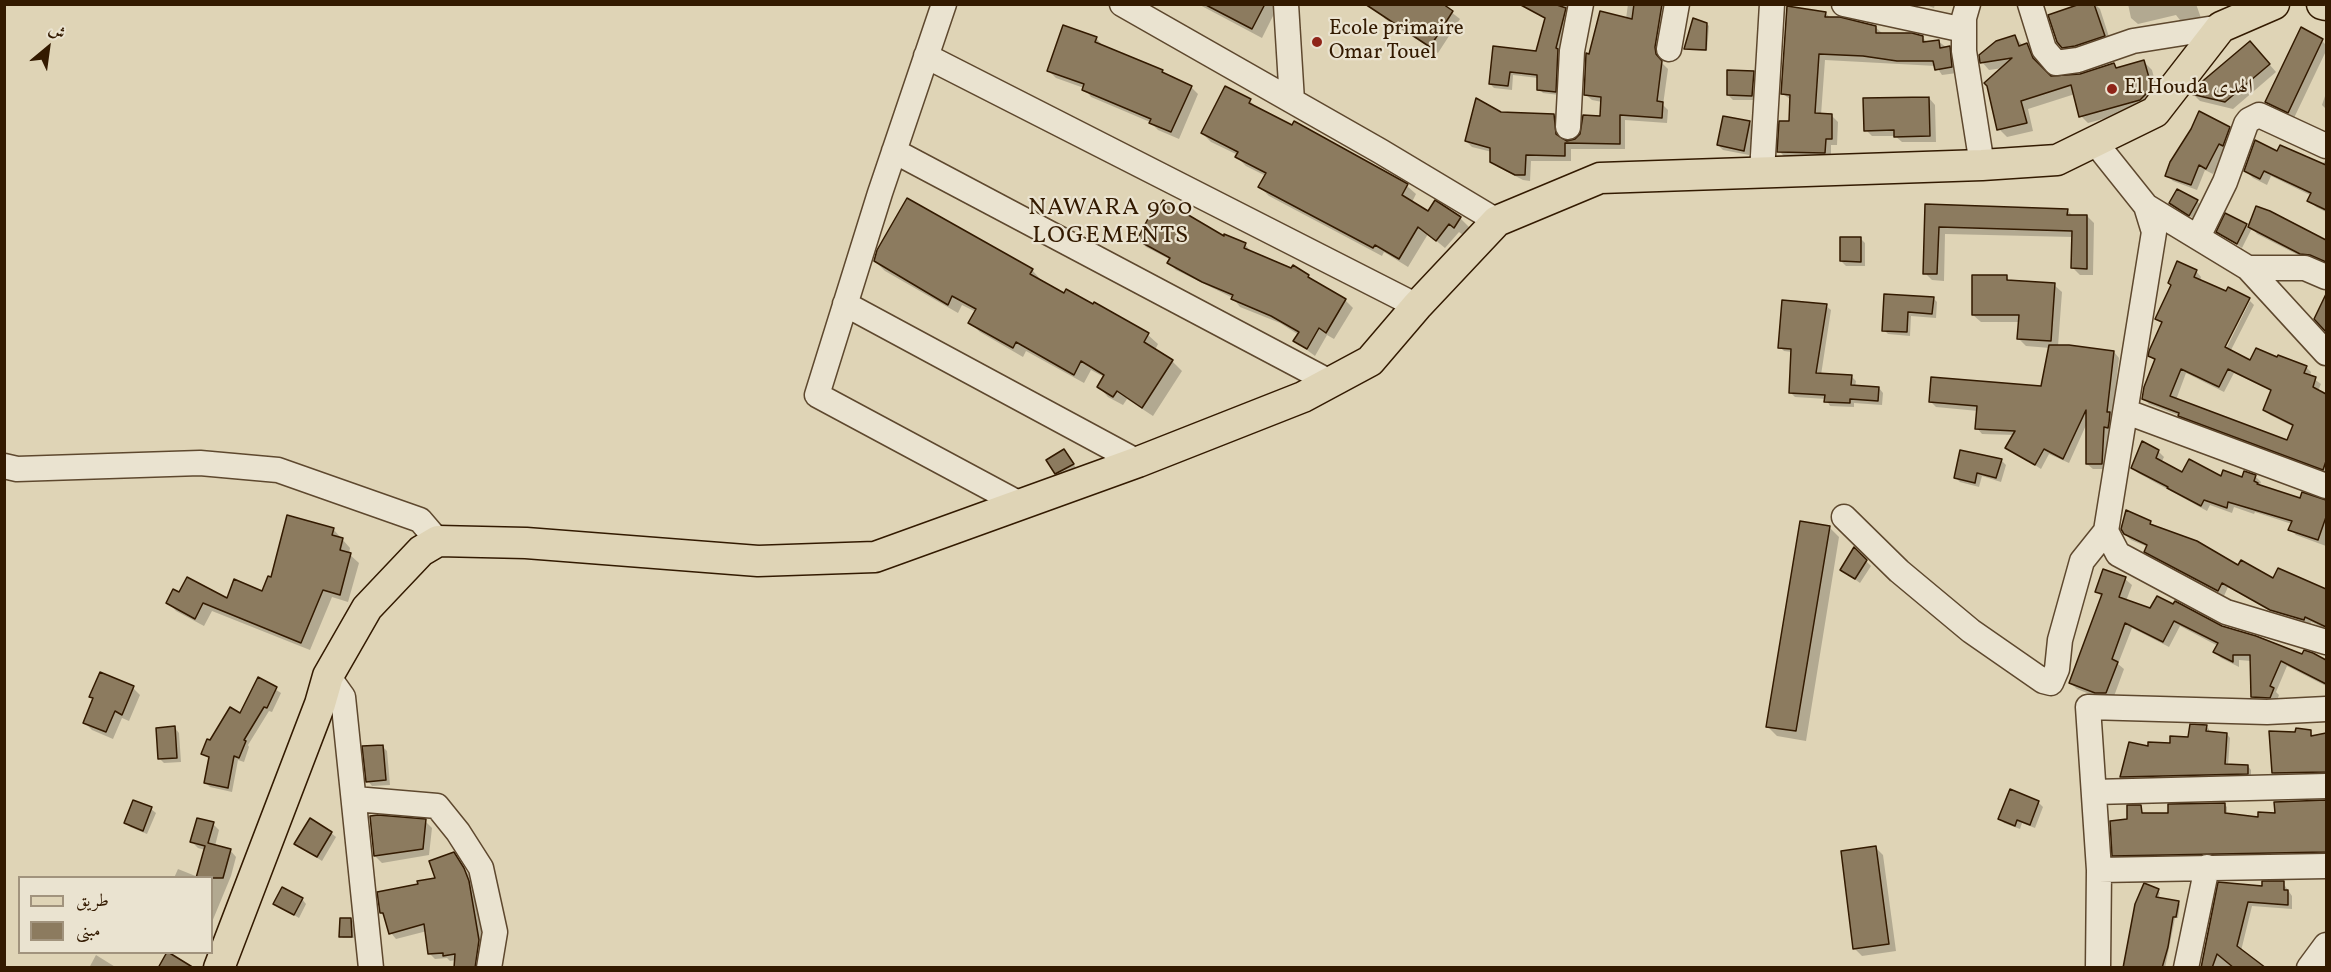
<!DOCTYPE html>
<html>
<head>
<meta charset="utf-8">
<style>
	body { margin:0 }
	#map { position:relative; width:2331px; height:972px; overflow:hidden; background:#dfd4b6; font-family:Vollkorn,Amiri,serif }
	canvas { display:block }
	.frame { position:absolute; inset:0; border:6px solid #331a00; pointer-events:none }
	.legend { position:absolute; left:18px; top:876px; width:195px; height:78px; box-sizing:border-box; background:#eae3d0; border:2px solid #a1937d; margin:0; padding:8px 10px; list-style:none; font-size:18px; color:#331a00 }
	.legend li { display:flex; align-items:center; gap:12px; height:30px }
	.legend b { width:30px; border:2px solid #a1937d }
	.north { position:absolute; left:18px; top:18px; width:60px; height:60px; -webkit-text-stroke:4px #eae3d0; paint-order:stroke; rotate:29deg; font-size:16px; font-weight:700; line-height:24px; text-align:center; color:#331a00 }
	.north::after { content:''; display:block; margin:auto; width:21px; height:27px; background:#331a00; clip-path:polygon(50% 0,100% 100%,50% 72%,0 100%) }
</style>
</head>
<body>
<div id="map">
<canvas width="2331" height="972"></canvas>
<div class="frame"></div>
<ul class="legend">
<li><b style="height:8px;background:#dfd4b6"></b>طريق</li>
<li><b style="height:16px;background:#8c7b5f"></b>مبنى</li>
</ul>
<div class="north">ش</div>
</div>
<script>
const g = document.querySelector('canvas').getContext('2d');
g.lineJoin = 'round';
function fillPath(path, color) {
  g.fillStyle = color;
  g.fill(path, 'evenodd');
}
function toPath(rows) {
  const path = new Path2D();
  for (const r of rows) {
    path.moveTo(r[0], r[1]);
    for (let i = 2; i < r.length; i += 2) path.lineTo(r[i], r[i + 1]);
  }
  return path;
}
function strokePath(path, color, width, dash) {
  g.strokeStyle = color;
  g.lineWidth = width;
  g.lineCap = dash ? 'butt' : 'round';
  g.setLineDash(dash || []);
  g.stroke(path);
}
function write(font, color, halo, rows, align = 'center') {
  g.font = font + ' Vollkorn,Amiri,serif';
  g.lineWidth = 4.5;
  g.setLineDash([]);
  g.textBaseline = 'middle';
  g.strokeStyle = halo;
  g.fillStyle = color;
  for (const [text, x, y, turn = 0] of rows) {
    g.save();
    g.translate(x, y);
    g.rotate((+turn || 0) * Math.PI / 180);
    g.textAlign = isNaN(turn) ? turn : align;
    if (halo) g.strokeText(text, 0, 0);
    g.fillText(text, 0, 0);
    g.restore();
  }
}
fillPath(toPath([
	[1198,4,1279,4,1262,38],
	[1441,4,1460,19,1438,53,1385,19,1378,11],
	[1519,4,1572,4,1560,52,1561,54,1559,95,1543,93,1539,89,1538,78,1513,75,1512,90,1494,88,1490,84,1537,52,1546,19],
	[1628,4,1670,4,1660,53,1661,62,1668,69,1663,105,1668,110,1667,123,1625,120,1625,149,1571,149,1571,161,1531,161,1530,181,1523,180,1498,167,1491,161,1492,152,1472,147,1466,141,1500,114,1554,116,1560,122,1561,139,1566,143,1576,141,1601,117,1602,102,1592,100,1585,94,1590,56,1626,19],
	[1923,4,1935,4,1934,8],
	[2085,4,2095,4,2100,9,2111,43,2071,55,2063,47],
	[2128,4,2196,4,2201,18,2183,24,2176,15,2138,24,2131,18],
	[1825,13,1831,18,1875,27,1882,33,1922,37,1928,43,1938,41,1955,54,1957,73,1942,75,1936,66,1825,60,1821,115,1832,116,1838,122,1837,145,1831,145,1831,158,1785,157,1779,151,1791,123,1791,100,1782,93],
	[1707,24,1709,26,1707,51,1688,50,1686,48],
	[2302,29,2322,41,2326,45,2326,51,2294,118,2273,108,2267,102],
	[2015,36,2023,46,2027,45,2035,53,2040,68,2051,78,2080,76,2114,64,2118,69,2144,62,2152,70,2159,96,2148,107,2088,123,2081,116,2075,94,2028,109,2033,131,2007,137,1999,129,2003,68,1989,70,1982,62],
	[1096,38,1103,46,1162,71,1169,77,1191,87,1198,94,1179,139,1158,130,1150,122,1091,97,1084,88,1056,78,1049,71],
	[2257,50,2276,72,2233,109,2200,101,2193,94],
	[1753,72,1758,77,1756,100,1733,100,1728,95],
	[2326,93,2326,109,2322,105],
	[1929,98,1935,105,1936,142,1902,142,1895,136,1872,136,1866,130],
	[1250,101,1258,109,1407,186,1416,194,1412,202,1428,213,1435,202,1460,218,1469,227,1463,235,1459,232,1445,248,1428,234,1408,267,1384,252,1382,256,1269,196,1260,187,1266,176,1246,166,1237,157,1238,155,1211,142,1202,133],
	[1750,123,1754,127,1749,155,1723,150,1718,145],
	[2229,128,2235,134,2213,174,2205,170,2197,190,2173,181,2167,175],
	[2278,153,2322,164,2326,160,2326,212,2316,207,2309,200,2312,196,2271,176,2267,185,2253,178,2246,171],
	[2197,201,2201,206,2194,219,2171,203],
	[1926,206,2067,210,2073,216,2087,216,2094,223,2093,275,2080,275,2073,268,2073,237,1945,234,1944,281,1932,280,1925,273],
	[2257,208,2270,212,2326,242,2326,265,2308,260,2257,234,2252,228,2242,248,2218,232,2246,226,2249,229],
	[1224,238,1245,244,1252,253,1308,276,1315,282,1345,300,1353,308,1334,339,1327,335,1315,356,1295,341,1299,335,1280,323,1240,307,1233,298,1176,270,1169,263,1171,260,1146,247,1139,239],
	[1860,238,1865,243,1865,266,1846,266,1841,261],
	[875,261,1032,270,1041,280,1040,281,1064,295,1094,306,1095,304,1148,335,1158,344,1155,350,1172,361,1182,371,1153,416,1127,399,1123,405,1108,397,1099,387,1104,377,1091,370,1084,383,1026,351,1023,357,980,332,970,323,976,312,962,305,958,313,885,271],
	[2196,271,2201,277,2200,281,2220,353,2223,355,2250,301,2254,305,2230,352,2251,362,2278,360,2306,367,2311,372,2310,376,2321,384,2318,391,2326,396,2326,473,2185,421,2180,416,2149,404,2143,398,2155,361,2150,356,2163,324,2157,319],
	[2186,373,2224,392,2234,373,2271,391,2265,409,2270,415,2294,427,2287,442,2176,400],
	[2006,277,2011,282,2054,285,2062,292,2058,346,2114,352,2119,358,2112,416,2114,419,2113,432,2109,432,2107,469,2093,469,2087,464,2087,423,2069,463,2049,454,2041,469,2007,447,2014,435,1982,434,1977,428,1978,411,1936,407,1931,402,2042,387,2050,348,2026,346,2019,339,2020,322,1981,322,1973,315],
	[1886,295,1933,298,1937,302,1936,318,1911,316,1910,336,1888,334,1884,330],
	[1826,306,1831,310,1821,375,1851,376,1856,381,1855,387,1879,388,1883,393,1882,405,1854,403,1854,407,1830,406,1826,399,1795,397,1790,392,1792,352,1784,351,1780,347],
	[2142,443,2159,452,2164,457,2161,463,2183,474,2242,479,2245,473,2256,477,2261,482,2259,487,2301,500,2326,500,2326,546,2296,535,2290,529,2292,524,2255,512,2254,514,2234,507,2232,513,2210,505,2207,511,2138,473,2132,467],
	[1064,451,1077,469,1061,477,1056,473],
	[2001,460,2006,465,2001,482,1982,476,1979,487,1960,482,1955,477],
	[2127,512,2239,567,2273,580,2278,569,2326,591,2326,629,2311,622,2310,625,2277,615,2228,587,2224,596,2152,557,2146,552,2148,547,2131,540,2125,534],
	[1829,527,1839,537,1806,741,1777,736,1767,726],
	[334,530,350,548,349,554,359,563,348,602,332,597,310,650,212,611,204,626,176,611,168,602,180,594,227,600,263,593,272,579],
	[1854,549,1871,566,1860,583,1842,570],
	[2125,579,2132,585,2126,601,2151,610,2221,627,2303,656,2313,654,2326,661,2326,686,2287,666,2276,692,2279,695,2276,703,2259,703,2252,697,2251,661,2239,660,2239,667,2221,658,2215,652,2218,646,2180,626,2169,647,2132,628,2118,664,2124,669,2113,699,2102,699,2077,689,2070,683,2102,597,2096,591],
	[259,679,281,693,272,712,269,711,248,745,249,747,244,762,238,760,232,792,210,787,205,782,210,759,203,753,210,742,241,715],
	[133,688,140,695,129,721,122,718,113,739,92,730,84,722],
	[2206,726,2209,729,2209,733,2227,734,2230,738,2228,766,2248,766,2251,770,2251,777,2125,780,2122,777,2149,748,2189,739],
	[175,728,179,733,181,762,164,763,159,758],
	[2311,732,2313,737,2326,735,2326,775,2276,776,2273,772],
	[382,746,387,751,390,785,372,786,368,781],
	[2038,802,2043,807,2035,828,2022,823,2020,829,2004,823,2000,818],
	[2326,802,2326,854,2117,858,2114,855,2128,821,2140,807,2144,815,2170,814,2224,804,2227,807,2227,814,2259,818,2276,815,2276,803],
	[151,809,156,813,147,834,130,827,126,823],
	[425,821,432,828,429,855,382,863,375,856],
	[213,824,219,830,215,846,230,850,236,857,231,876,212,922,212,878,174,878,178,869,198,877,205,850,198,848,192,842],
	[331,833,336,837,322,861,296,844],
	[1876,848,1883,855,1896,951,1862,956,1854,948],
	[454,854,470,876,474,888,484,947,481,968,455,968,456,960,450,961,447,958,435,959,429,953,427,931,396,939,391,933,386,918,381,913,420,886,437,879],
	[2283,883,2292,896,2292,909,2252,906,2241,951,2258,968,2202,968,2220,884,2264,888],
	[2158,891,2160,893,2158,899,2180,904,2178,918,2175,918,2165,968,2123,968,2133,930],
	[302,899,306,904,299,918,275,904],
	[351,919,353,921,354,938,343,938,341,936],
	[96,955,117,968,89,968]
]), '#0003');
const building = toPath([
	[1204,4,1265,4,1252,29,1204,4],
	[1365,4,1443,4,1453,11,1430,47,1365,4],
	[1519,4,1554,4,1566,8,1556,48,1558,49,1556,92,1537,90,1537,75,1510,72,1508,86,1489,84,1493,46,1536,51,1545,18,1519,4],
	[1634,4,1662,4,1655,47,1656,54,1662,61,1657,101,1663,102,1662,118,1620,115,1620,144,1565,143,1565,156,1526,155,1525,175,1515,175,1490,162,1490,148,1465,141,1476,98,1501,112,1554,114,1556,134,1567,141,1575,139,1580,134,1583,115,1600,116,1601,97,1584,95,1586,53,1589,54,1600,11,1632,19,1634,4],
	[2080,4,2094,4,2105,36,2075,46,2062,48,2057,42,2048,15,2080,4],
	[1787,6,1826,12,1825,17,1840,17,1876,26,1876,33,1912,33,1923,36,1923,42,1939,40,1940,48,1950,46,1952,67,1935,70,1933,61,1897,61,1863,56,1819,54,1815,113,1832,114,1832,139,1826,139,1825,153,1777,152,1779,121,1789,121,1790,95,1781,94,1787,6],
	[1693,18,1707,23,1706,50,1684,49,1693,18],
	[1063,25,1097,37,1095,42,1163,70,1162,72,1192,86,1171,132,1149,123,1151,119,1082,90,1084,84,1047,71,1063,25],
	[2301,27,2323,39,2288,113,2265,102,2301,27],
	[2015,35,2019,46,2027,43,2033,58,2051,76,2080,74,2114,63,2116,68,2144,60,2152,88,2140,100,2079,117,2071,85,2021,101,2027,123,1997,130,1987,86,1984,83,2012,58,1980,63,1979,55,1996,41,2015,35],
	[2250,41,2270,64,2225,102,2191,94,2198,85,2250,41],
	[1727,70,1754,71,1752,96,1727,95,1727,70],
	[1225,86,1251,99,1249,103,1292,125,1294,121,1408,184,1402,195,1428,211,1435,200,1461,217,1454,228,1449,224,1436,241,1418,227,1399,259,1375,245,1373,248,1258,187,1266,173,1235,157,1238,152,1201,133,1225,86],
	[1929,97,1930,136,1894,137,1894,130,1864,131,1863,98,1929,97],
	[2199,111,2230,127,2223,146,2219,144,2206,169,2199,165,2191,185,2165,176,2170,162,2191,129,2199,111],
	[1723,116,1750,121,1744,151,1717,145,1723,116],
	[2255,140,2277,151,2280,145,2326,165,2326,210,2307,201,2311,193,2264,171,2260,179,2244,171,2255,140],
	[2177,189,2198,200,2189,216,2169,203,2177,189],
	[907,198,1033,269,1030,274,1064,293,1066,289,1093,304,1094,302,1149,333,1144,342,1173,360,1142,408,1117,391,1113,397,1097,387,1104,375,1081,361,1074,375,1016,342,1013,348,968,323,976,309,952,296,948,305,874,261,877,250,907,198],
	[1163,200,1224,236,1224,234,1246,243,1244,248,1291,268,1293,265,1309,275,1308,277,1346,299,1326,333,1319,328,1307,349,1293,341,1299,332,1271,316,1231,299,1233,295,1202,282,1167,263,1170,258,1137,240,1152,211,1156,213,1163,200],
	[1925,204,2068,209,2067,215,2087,215,2087,269,2071,268,2072,231,1939,227,1937,274,1923,274,1925,204],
	[2256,206,2270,211,2326,240,2326,262,2310,255,2300,254,2248,227,2256,206],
	[2225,213,2247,224,2237,244,2216,232,2225,213],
	[1840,237,1861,237,1861,262,1840,261,1840,237],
	[2177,261,2197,270,2194,277,2226,291,2228,287,2250,298,2225,347,2250,360,2256,348,2277,357,2278,355,2307,366,2304,373,2316,377,2313,387,2326,394,2326,461,2323,470,2178,416,2179,413,2142,399,2144,387,2155,359,2148,356,2149,351,2162,322,2155,319,2171,285,2168,283,2177,261],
	[2181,369,2219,387,2228,369,2271,390,2263,410,2293,425,2287,440,2170,396,2181,369],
	[1972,275,2007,275,2007,280,2055,283,2051,341,2017,339,2019,315,1972,315,1972,275],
	[1884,294,1934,297,1932,314,1908,312,1907,332,1882,331,1884,294],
	[2326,294,2326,332,2314,319,2326,294],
	[1782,300,1827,304,1816,373,1852,375,1851,385,1879,387,1878,401,1850,399,1850,403,1824,402,1825,395,1789,393,1791,349,1778,348,1782,300],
	[2049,345,2069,345,2114,351,2107,412,2110,412,2109,423,2108,428,2104,427,2102,464,2086,464,2086,410,2063,459,2044,449,2035,465,2005,448,2015,431,1975,429,1977,406,1929,402,1931,377,2041,386,2049,345],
	[2142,441,2159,450,2156,458,2182,472,2189,459,2221,476,2223,470,2242,477,2244,471,2256,475,2254,481,2258,483,2257,484,2300,498,2302,492,2326,500,2326,517,2318,540,2288,530,2292,521,2228,502,2227,508,2204,500,2201,506,2167,488,2168,487,2131,468,2142,441],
	[1064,449,1074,464,1055,474,1046,460,1064,449],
	[1960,450,2002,459,1996,478,1977,473,1975,483,1954,478,1960,450],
	[2126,510,2151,521,2150,524,2197,541,2238,565,2241,560,2273,578,2278,568,2326,589,2326,627,2305,617,2304,620,2270,610,2222,583,2218,591,2144,552,2147,545,2124,534,2121,529,2126,510],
	[287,515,334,528,332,535,343,538,340,550,351,553,340,595,323,590,301,643,203,603,195,619,166,603,173,589,179,592,187,577,227,598,234,579,262,591,268,576,271,577,287,515],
	[1800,521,1830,526,1796,731,1766,727,1800,521],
	[1854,547,1867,560,1855,579,1840,570,1854,547],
	[2103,569,2126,577,2119,597,2150,608,2157,596,2173,604,2175,601,2222,626,2256,636,2302,654,2304,650,2313,653,2326,660,2326,684,2281,661,2270,686,2274,688,2270,698,2251,697,2250,655,2233,655,2233,662,2213,652,2218,643,2174,621,2163,642,2125,623,2112,659,2118,662,2106,693,2095,693,2069,683,2102,594,2095,592,2103,569],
	[100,672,134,686,122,715,115,711,106,732,83,723,93,698,89,697,100,672],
	[258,677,277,687,267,708,264,707,244,740,246,741,239,758,234,756,228,788,204,783,209,757,201,754,207,739,210,740,230,707,240,713,258,677],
	[2190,724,2207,725,2206,731,2227,733,2225,764,2248,765,2248,774,2120,777,2129,742,2148,746,2148,742,2170,743,2170,736,2188,737,2190,724],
	[175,726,177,758,158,759,156,728,175,726],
	[2296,728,2311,730,2311,736,2326,733,2326,772,2272,773,2269,731,2295,732,2296,728],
	[383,745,386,780,366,782,362,746,383,745],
	[2010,789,2039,801,2030,825,2017,820,2015,826,1998,819,2010,789],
	[133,800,152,807,143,831,124,823,133,800],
	[2326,800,2326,852,2112,856,2110,821,2127,819,2127,805,2141,805,2142,813,2168,813,2168,804,2225,803,2225,813,2258,817,2258,812,2275,813,2274,802,2326,800],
	[378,815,426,819,423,849,374,856,370,816,378,815],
	[197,818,214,822,208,843,231,849,223,878,196,878,205,846,190,842,197,818],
	[310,818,332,832,317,857,294,844,310,818],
	[1876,846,1889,944,1853,949,1841,851,1876,846],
	[454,852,464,868,469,881,479,940,475,968,454,968,455,954,443,956,443,953,428,954,424,924,389,934,383,913,380,913,377,892,418,884,417,881,435,878,429,861,454,852],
	[2262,881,2284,881,2284,890,2288,890,2288,905,2248,902,2237,946,2266,968,2234,968,2217,954,2212,968,2201,968,2218,882,2262,886,2262,881],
	[2144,883,2159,889,2156,897,2179,901,2176,917,2173,917,2168,947,2162,968,2123,968,2135,904,2144,883],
	[282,887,303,898,294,915,273,904,282,887],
	[340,918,351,918,352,937,339,937,340,918],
	[167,952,168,952,194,968,158,968,167,952]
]);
fillPath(building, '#8c7b5f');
strokePath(building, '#331a00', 1.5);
const minor = toPath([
	[944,4,880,193,817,395,1020,504],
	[1122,4,1380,151,1497,221],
	[1286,4,1292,101],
	[1844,4,1964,30],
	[1968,4,1964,18,1964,51,1982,165],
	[2030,4,2044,49,2056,63,2078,60,2133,41,2221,27],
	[1669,49,1677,4],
	[926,56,1417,306],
	[1568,127,1572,51,1581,4],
	[2094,141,2146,206,2248,268,2326,353],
	[894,151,1330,382],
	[1762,172,1772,4],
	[2146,206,2154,232,2106,531,2118,554,2226,612,2326,642],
	[2198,237,2225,182,2246,124,2249,120,2259,115,2326,146],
	[2248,268,2305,268,2326,277],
	[845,304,1138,462],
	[2127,412,2326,486],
	[4,466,17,469,200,463,278,470,420,520,438,541],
	[1844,517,1899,571,1971,631,2043,681,2051,683,2057,669,2060,640,2082,561,2106,531],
	[328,676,343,697,371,968],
	[2094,792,2326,786],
	[355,799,437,806,458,832,481,868,495,932,489,968],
	[2099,870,2326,866],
	[2098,968,2099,870,2088,707,2267,712,2326,709],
	[2186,968,2207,867],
	[2309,968,2326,945]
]);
const major = toPath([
	[2322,4,2326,5],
	[219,968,320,704,328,676,367,608,421,551,438,541,526,543,758,561,875,557,1138,462,1303,397,1370,361,1417,306,1497,221,1600,178,1982,165,2057,160,2155,112,2221,27,2274,4]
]);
strokePath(minor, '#5e482e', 27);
strokePath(major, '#331a00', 33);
strokePath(minor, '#eae3d0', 24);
strokePath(major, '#dfd4b6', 30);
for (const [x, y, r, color] of [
	[1317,42,6,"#8f2418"],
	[2112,89,6,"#8f2418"]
]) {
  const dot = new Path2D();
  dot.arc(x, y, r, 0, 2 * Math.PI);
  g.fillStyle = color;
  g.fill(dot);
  strokePath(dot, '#eae3d0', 2);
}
write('21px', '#331a00', '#eae3d0', [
	["Ecole primaire",1329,30],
	["Omar Touel",1329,54],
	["El Houda الهدى",2124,89]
], 'left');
g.letterSpacing = '1.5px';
write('24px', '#331a00', '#eae3d0', [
	["NAWARA 900",1111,210],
	["LOGEMENTS",1111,238]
]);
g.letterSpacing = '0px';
</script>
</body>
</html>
